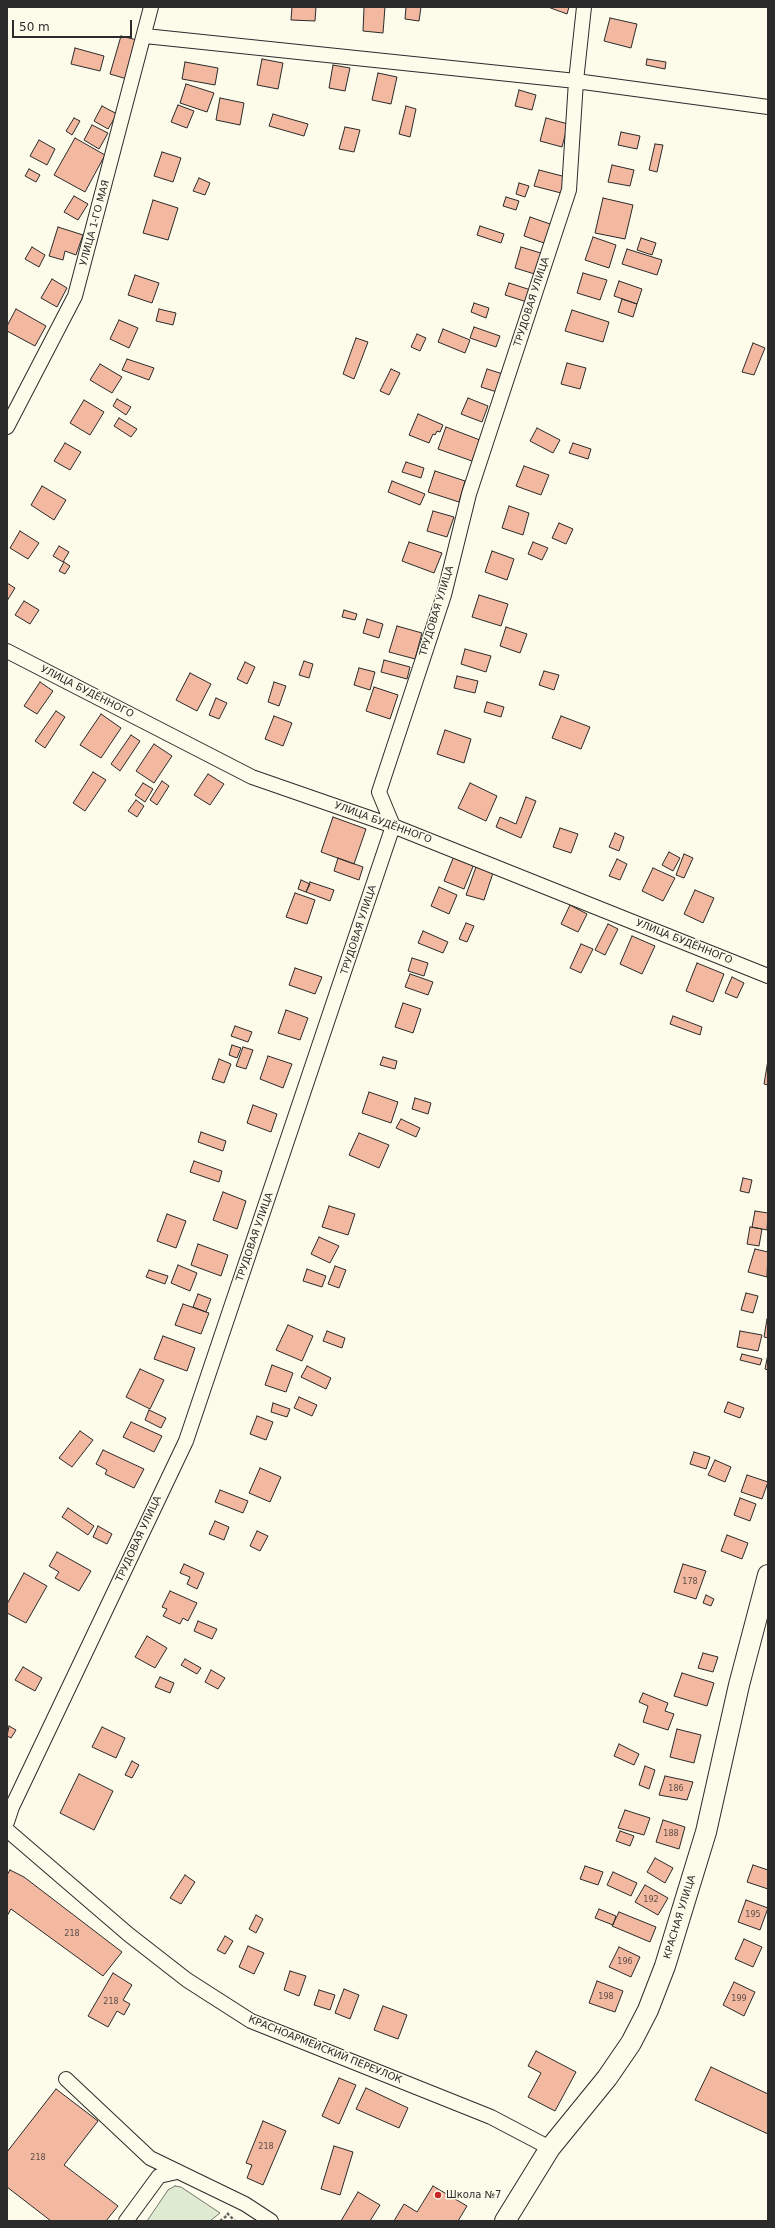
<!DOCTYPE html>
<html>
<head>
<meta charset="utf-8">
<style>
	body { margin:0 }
	#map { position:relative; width:775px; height:2228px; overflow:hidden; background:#fdfbea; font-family:"DejaVu Sans",sans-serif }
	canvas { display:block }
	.frame { position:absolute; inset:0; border:8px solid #2b2b2b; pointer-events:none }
	.scale { position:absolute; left:12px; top:20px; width:120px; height:18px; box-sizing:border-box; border:2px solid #2b2b2b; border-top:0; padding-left:5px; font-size:12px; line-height:14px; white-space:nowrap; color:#2b2b2b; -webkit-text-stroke:3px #fdfbea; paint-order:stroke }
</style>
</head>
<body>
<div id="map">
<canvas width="775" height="2228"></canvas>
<div class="frame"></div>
<div class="scale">50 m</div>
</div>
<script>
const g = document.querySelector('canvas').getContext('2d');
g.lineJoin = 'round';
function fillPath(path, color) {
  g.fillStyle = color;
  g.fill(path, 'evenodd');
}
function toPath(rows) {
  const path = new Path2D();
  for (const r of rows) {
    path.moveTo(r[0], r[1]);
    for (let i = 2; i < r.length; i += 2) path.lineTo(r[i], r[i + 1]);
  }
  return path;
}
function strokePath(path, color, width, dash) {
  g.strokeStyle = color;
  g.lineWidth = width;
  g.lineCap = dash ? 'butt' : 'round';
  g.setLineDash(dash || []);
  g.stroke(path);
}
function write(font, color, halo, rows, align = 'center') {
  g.font = font + ' "DejaVu Sans",sans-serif';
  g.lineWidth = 3;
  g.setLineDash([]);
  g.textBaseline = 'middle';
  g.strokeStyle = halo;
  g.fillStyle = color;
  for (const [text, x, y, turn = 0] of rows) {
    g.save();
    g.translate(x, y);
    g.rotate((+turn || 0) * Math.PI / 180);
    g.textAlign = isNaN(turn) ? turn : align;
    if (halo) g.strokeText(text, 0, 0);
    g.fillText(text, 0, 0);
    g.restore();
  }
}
const green = toPath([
	[175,2186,181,2187,220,2213,210,2221,147,2221,168,2190,175,2186]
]);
fillPath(green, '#deebd1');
strokePath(green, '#74746e', 1);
const building = toPath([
	[292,7,316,7,315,21,291,20,292,7],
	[364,7,385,7,383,33,363,31,364,7],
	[406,7,421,7,419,21,405,19,406,7],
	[548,7,569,7,567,14,548,7],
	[610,18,637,24,631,48,604,41,610,18],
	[121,36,137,40,127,79,110,74,121,36],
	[75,48,104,56,100,71,71,64,75,48],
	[262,59,283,63,278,89,257,85,262,59],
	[647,59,666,62,665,69,646,65,647,59],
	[185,62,218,68,215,85,182,79,185,62],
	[333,65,350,68,345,91,329,88,333,65],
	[378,73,397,77,391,104,372,100,378,73],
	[186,84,214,93,207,112,180,103,186,84],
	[519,90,536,95,532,110,515,106,519,90],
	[220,98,244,103,240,125,216,120,220,98],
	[178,105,194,111,187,128,171,122,178,105],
	[102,106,117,114,108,129,94,121,102,106],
	[406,106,416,109,410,137,399,134,406,106],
	[273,114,308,124,304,136,269,126,273,114],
	[74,118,80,121,72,135,66,131,74,118],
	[546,118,568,124,562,147,540,141,546,118],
	[92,125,108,133,99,149,84,140,92,125],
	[345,127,360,130,354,152,339,149,345,127],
	[621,132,640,136,637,149,618,145,621,132],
	[75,138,105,155,85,192,54,175,75,138],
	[39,140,55,149,47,165,30,156,39,140],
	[655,144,663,145,657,172,649,170,655,144],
	[162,152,181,158,173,182,154,176,162,152],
	[612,165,634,170,630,186,608,182,612,165],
	[29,169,40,175,36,182,25,176,29,169],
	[539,170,566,177,561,193,534,186,539,170],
	[199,178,210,183,205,195,193,191,199,178],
	[519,183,529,186,525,197,516,194,519,183],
	[74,196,88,204,78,220,64,212,74,196],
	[506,197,519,201,516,210,503,206,506,197],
	[603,198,633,205,625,239,595,233,603,198],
	[153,200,178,208,168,240,143,233,153,200],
	[530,217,553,225,547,244,524,236,530,217],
	[480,226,504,234,501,243,477,235,480,226],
	[58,227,83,235,76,255,65,251,63,260,49,256,58,227],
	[593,237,616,245,609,268,585,260,593,237],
	[641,238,656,243,652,255,637,250,641,238],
	[32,247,45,255,39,267,25,259,32,247],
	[521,247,544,254,538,275,515,268,521,247],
	[627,249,662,260,657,275,622,264,627,249],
	[583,273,607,280,600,300,577,293,583,273],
	[135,275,159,283,152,303,128,295,135,275],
	[52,279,67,288,57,307,41,298,52,279],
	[619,281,642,289,637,304,614,296,619,281],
	[509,283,534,291,530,303,505,295,509,283],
	[622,299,637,304,633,317,618,312,622,299],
	[474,303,489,308,486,318,471,312,474,303],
	[16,309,46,326,35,346,7,331,7,326,16,309],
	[159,309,176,313,173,325,156,321,159,309],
	[572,310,609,322,603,342,565,331,572,310],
	[119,320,138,328,129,348,110,339,119,320],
	[474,327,500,336,496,347,470,338,474,327],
	[443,329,470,340,465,353,438,342,443,329],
	[417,334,426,338,420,351,411,347,417,334],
	[356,338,368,342,354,379,343,374,356,338],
	[753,343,765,348,754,375,742,372,753,343],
	[127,359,154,368,149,380,122,370,127,359],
	[567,363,586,368,580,389,561,384,567,363],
	[100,364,122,377,112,393,90,380,100,364],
	[391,369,400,373,389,395,380,391,391,369],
	[487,369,506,375,500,393,481,387,487,369],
	[468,398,488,406,482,422,461,414,468,398],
	[117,399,131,407,126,415,113,406,117,399],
	[84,400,104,412,90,435,70,423,84,400],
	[418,414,443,425,440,432,437,431,435,435,433,434,429,443,409,435,418,414],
	[119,418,137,429,131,437,114,426,119,418],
	[446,427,480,440,472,461,438,449,446,427],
	[537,428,560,440,553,453,530,441,537,428],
	[65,443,81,452,70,470,54,461,65,443],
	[573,443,591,449,588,459,569,453,573,443],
	[406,462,424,468,421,478,402,472,406,462],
	[524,466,549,475,541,495,516,486,524,466],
	[435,471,465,481,459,502,428,492,435,471],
	[392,481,425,494,420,505,388,492,392,481],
	[42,486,66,500,54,520,31,505,42,486],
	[509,506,529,513,523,535,502,528,509,506],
	[433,511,454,517,447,537,427,531,433,511],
	[559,523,573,529,566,544,552,538,559,523],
	[20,531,39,543,28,559,10,548,20,531],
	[409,542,442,553,434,573,402,561,409,542],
	[533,542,548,548,542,560,528,554,533,542],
	[59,546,69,552,63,562,53,556,59,546],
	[492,551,514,559,507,580,485,572,492,551],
	[64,562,70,566,65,574,59,571,64,562],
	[7,583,15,588,7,601,7,583],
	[479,595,508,604,501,626,472,617,479,595],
	[24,601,39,610,30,624,15,615,24,601],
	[344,610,357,614,355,620,342,617,344,610],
	[367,619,383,624,379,638,363,633,367,619],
	[397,626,422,633,415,659,389,652,397,626],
	[506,627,527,634,520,653,500,646,506,627],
	[465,649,491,656,486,672,461,664,465,649],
	[384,660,410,667,407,679,381,672,384,660],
	[304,661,313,664,309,678,299,675,304,661],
	[245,662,255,667,247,684,237,679,245,662],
	[359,668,375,672,370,690,354,685,359,668],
	[544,671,559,675,554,690,539,685,544,671],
	[190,673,211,684,197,711,176,700,190,673],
	[457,676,478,681,475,693,454,688,457,676],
	[40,682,53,691,37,714,24,706,40,682],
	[274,682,286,686,279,706,268,702,274,682],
	[374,687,398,695,390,719,366,711,374,687],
	[216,698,227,703,219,719,209,715,216,698],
	[487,702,504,707,501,717,484,712,487,702],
	[56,711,65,717,45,748,35,741,56,711],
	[101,714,121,728,101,758,80,745,101,714],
	[274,716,292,723,283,746,265,739,274,716],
	[561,716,590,727,581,749,552,738,561,716],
	[445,730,471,739,464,763,437,754,445,730],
	[131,735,140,741,120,771,111,764,131,735],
	[154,744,172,756,154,783,136,771,154,744],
	[93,772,106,780,85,811,73,803,93,772],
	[208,774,224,784,210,805,194,795,208,774],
	[162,781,169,786,157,805,150,800,162,781],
	[143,783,153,789,145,802,135,795,143,783],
	[470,783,497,796,486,821,458,808,470,783],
	[526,797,536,801,521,838,496,827,500,817,516,824,526,797],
	[136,800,144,806,137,817,128,811,136,800],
	[333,817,366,829,354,864,321,852,333,817],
	[560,828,578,834,571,853,553,847,560,828],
	[615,833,624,837,619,851,609,847,615,833],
	[669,852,680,858,673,871,662,865,669,852],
	[684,854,693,858,684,878,676,875,684,854],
	[454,856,474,864,464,889,444,881,454,856],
	[338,858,363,867,359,880,334,871,338,858],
	[617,859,627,864,620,880,609,876,617,859],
	[476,867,493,873,484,900,466,895,476,867],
	[653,868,675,878,663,901,642,891,653,868],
	[301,880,310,884,306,892,298,889,301,880],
	[310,882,334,890,330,901,306,892,310,882],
	[439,887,457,895,449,914,431,906,439,887],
	[695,890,714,898,703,923,684,914,695,890],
	[295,893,315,900,307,924,286,917,295,893],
	[570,905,587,914,578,932,561,924,570,905],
	[466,923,474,926,467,942,459,939,466,923],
	[608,924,618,929,605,955,595,950,608,924],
	[423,931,448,942,443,953,418,943,423,931],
	[632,936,655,946,642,974,620,964,632,936],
	[581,944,593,949,581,973,570,968,581,944],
	[412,958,428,963,424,976,408,971,412,958],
	[697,963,724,974,713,1002,686,991,697,963],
	[295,968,322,977,315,994,289,985,295,968],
	[410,974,433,982,428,995,405,987,410,974],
	[732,977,744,983,737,998,725,993,732,977],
	[403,1003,421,1009,413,1033,395,1027,403,1003],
	[286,1010,308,1018,300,1040,278,1033,286,1010],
	[673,1016,702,1027,700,1035,670,1024,673,1016],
	[235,1026,252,1032,248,1042,231,1036,235,1026],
	[232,1045,241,1048,237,1058,229,1055,232,1045],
	[243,1047,253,1050,246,1069,236,1066,243,1047],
	[268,1056,292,1064,283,1088,260,1079,268,1056],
	[383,1057,397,1061,395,1069,380,1065,383,1057],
	[219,1059,231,1064,224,1083,212,1079,219,1059],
	[768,1060,768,1085,764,1084,768,1060],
	[369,1092,398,1102,391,1123,362,1113,369,1092],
	[415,1098,431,1103,428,1114,412,1109,415,1098],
	[253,1105,277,1114,271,1132,247,1123,253,1105],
	[401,1119,420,1128,416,1137,396,1128,401,1119],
	[201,1132,226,1141,223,1151,198,1142,201,1132],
	[359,1133,389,1145,379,1168,349,1155,359,1133],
	[194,1161,222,1171,219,1182,190,1172,194,1161],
	[743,1178,752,1180,749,1193,740,1191,743,1178],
	[223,1192,246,1201,237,1229,213,1220,223,1192],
	[329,1206,355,1214,348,1235,322,1227,329,1206],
	[755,1211,768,1213,767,1230,752,1227,755,1211],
	[167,1214,186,1221,176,1248,157,1241,167,1214],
	[750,1227,762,1229,759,1246,747,1244,750,1227],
	[319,1237,339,1246,330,1263,311,1254,319,1237],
	[198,1244,228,1255,221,1276,191,1265,198,1244],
	[755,1249,768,1252,767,1277,748,1272,755,1249],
	[178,1265,197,1273,190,1291,171,1283,178,1265],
	[335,1266,346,1270,339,1288,328,1284,335,1266],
	[307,1269,326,1276,322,1287,303,1281,307,1269],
	[149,1270,168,1276,165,1284,146,1277,149,1270],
	[746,1293,758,1296,753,1313,741,1310,746,1293],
	[198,1294,211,1299,206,1312,193,1307,198,1294],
	[183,1304,209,1313,201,1334,175,1325,183,1304],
	[767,1319,768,1319,768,1338,764,1337,767,1319],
	[288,1325,313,1336,302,1361,276,1350,288,1325],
	[327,1331,345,1338,342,1348,323,1341,327,1331],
	[740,1331,762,1335,758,1351,737,1347,740,1331],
	[163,1336,195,1348,187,1371,154,1359,163,1336],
	[742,1354,762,1359,760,1365,740,1360,742,1354],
	[768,1354,768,1370,765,1369,768,1354],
	[272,1365,293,1373,286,1392,265,1385,272,1365],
	[307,1366,331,1378,326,1389,301,1377,307,1366],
	[140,1369,164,1380,150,1409,126,1397,140,1369],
	[299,1397,317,1405,312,1416,294,1408,299,1397],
	[728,1402,744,1408,740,1418,724,1412,728,1402],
	[273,1403,290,1409,287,1417,271,1412,273,1403],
	[149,1410,166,1418,161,1428,145,1420,149,1410],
	[257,1416,273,1422,266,1440,250,1434,257,1416],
	[131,1422,162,1436,154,1452,123,1437,131,1422],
	[80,1431,93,1440,72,1467,59,1458,80,1431],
	[103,1450,144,1469,134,1488,105,1474,107,1470,96,1464,103,1450],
	[694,1452,710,1457,706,1469,690,1464,694,1452],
	[715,1460,731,1467,725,1482,708,1475,715,1460],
	[260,1468,281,1477,270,1502,249,1493,260,1468],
	[747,1475,768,1482,762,1499,741,1492,747,1475],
	[220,1490,248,1501,243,1513,215,1502,220,1490],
	[740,1498,756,1504,750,1521,734,1515,740,1498],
	[68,1508,94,1526,88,1535,62,1517,68,1508],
	[215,1521,229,1527,224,1540,209,1534,215,1521],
	[98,1526,112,1534,107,1544,93,1537,98,1526],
	[257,1531,268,1536,260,1551,250,1546,257,1531],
	[727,1535,748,1543,742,1559,721,1551,727,1535],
	[57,1552,91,1571,79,1591,55,1578,59,1572,49,1566,57,1552],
	[184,1564,204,1573,197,1589,187,1584,190,1577,180,1573,184,1564],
	[683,1564,706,1571,696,1599,674,1592,683,1564],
	[24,1573,47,1586,26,1623,7,1613,7,1604,24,1573],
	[170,1591,197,1603,188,1621,183,1618,180,1624,163,1616,167,1609,162,1607,170,1591],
	[706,1595,714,1599,711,1606,703,1603,706,1595],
	[198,1621,217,1629,212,1639,194,1631,198,1621],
	[147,1636,167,1648,155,1668,135,1657,147,1636],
	[703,1653,718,1657,713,1672,698,1668,703,1653],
	[185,1659,201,1668,197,1674,181,1665,185,1659],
	[23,1667,42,1678,35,1691,15,1680,23,1667],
	[211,1670,225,1678,218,1689,205,1682,211,1670],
	[682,1673,714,1683,707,1706,674,1696,682,1673],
	[160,1677,174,1683,170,1693,155,1687,160,1677],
	[643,1693,668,1703,665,1711,674,1714,668,1730,643,1722,648,1706,639,1702,643,1693],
	[9,1726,16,1730,11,1738,7,1736,9,1726],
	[102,1727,125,1738,116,1758,92,1747,102,1727],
	[677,1729,701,1735,694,1763,670,1757,677,1729],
	[619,1744,639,1754,634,1765,614,1756,619,1744],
	[132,1761,139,1765,132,1778,125,1775,132,1761],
	[645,1766,655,1770,649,1789,639,1785,645,1766],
	[79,1774,113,1791,94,1830,60,1813,79,1774],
	[665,1776,693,1782,687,1800,659,1795,665,1776],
	[625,1810,650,1818,644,1835,618,1828,625,1810],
	[663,1820,685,1827,679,1849,656,1842,663,1820],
	[620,1831,634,1836,630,1846,616,1841,620,1831],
	[655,1858,673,1868,665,1883,647,1872,655,1858],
	[753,1865,768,1870,768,1889,747,1882,753,1865],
	[585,1866,603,1872,598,1885,580,1879,585,1866],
	[10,1870,24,1877,122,1952,103,1976,11,1909,7,1916,7,1875,10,1870],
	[613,1872,637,1883,631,1896,607,1885,613,1872],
	[185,1875,195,1882,181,1904,170,1898,185,1875],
	[645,1885,668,1898,658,1915,635,1902,645,1885],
	[746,1900,768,1908,760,1930,738,1922,746,1900],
	[599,1909,616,1916,613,1925,595,1918,599,1909],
	[619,1912,656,1927,650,1942,612,1926,619,1912],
	[256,1915,263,1919,256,1933,249,1929,256,1915],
	[225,1936,233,1941,225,1954,217,1950,225,1936],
	[744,1939,762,1947,753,1967,735,1959,744,1939],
	[248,1946,264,1953,254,1974,239,1967,248,1946],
	[619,1947,640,1957,631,1977,609,1967,619,1947],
	[290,1971,306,1976,299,1996,284,1990,290,1971],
	[113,1973,132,1985,123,2000,130,2004,124,2015,117,2011,108,2027,88,2016,113,1973],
	[597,1981,623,1991,615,2012,589,2003,597,1981],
	[734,1982,755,1992,744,2016,723,2005,734,1982],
	[344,1989,359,1995,350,2019,335,2013,344,1989],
	[319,1990,335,1995,330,2010,314,2005,319,1990],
	[383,2006,407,2015,398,2039,374,2030,383,2006],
	[536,2051,576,2072,555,2111,528,2097,541,2073,528,2066,536,2051],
	[711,2067,768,2094,768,2134,695,2100,711,2067],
	[339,2078,356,2085,339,2124,322,2116,339,2078],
	[366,2088,408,2108,399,2128,356,2109,366,2088],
	[56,2089,98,2121,64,2165,118,2206,106,2221,51,2221,7,2187,7,2152,56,2089],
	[263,2121,286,2131,263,2185,247,2178,252,2165,246,2163,263,2121],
	[334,2146,353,2152,340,2195,321,2189,334,2146],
	[433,2186,467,2206,458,2221,394,2221,404,2204,417,2212,433,2186],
	[358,2192,380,2205,370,2221,341,2221,358,2192]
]);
fillPath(building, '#f2b8a0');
strokePath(building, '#2b2b2b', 1);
const minor = toPath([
	[145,36,576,81,768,107],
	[7,427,75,296,151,7],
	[7,651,252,777,393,826,768,976],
	[7,1822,12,1807,186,1441,393,826,379,792,444,595,469,494,569,190,576,81,584,7],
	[7,1830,128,1934,187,1980,251,2021,491,2117,550,2148],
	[66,2079,150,2158,245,2204,271,2221],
	[126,2221,159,2176,177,2172]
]);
const secondary = toPath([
	[505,2221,550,2148,607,2078,631,2043,648,2010,665,1966,706,1832,739,1685,768,1575]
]);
strokePath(minor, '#2b2b2b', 16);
strokePath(secondary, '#2b2b2b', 22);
strokePath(toPath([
	[227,2213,235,2221],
	[220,2221,229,2214]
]), '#6a6964', 2.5, [3, 2]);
strokePath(minor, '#fdfbea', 14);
strokePath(secondary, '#fdfbea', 20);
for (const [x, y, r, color] of [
	[438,2195,4,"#c62828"]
]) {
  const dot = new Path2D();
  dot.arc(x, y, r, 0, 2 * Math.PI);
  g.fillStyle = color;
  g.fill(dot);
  strokePath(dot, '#fdfbea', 1.5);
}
write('8px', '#5d4e48', null, [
	["178",690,1582],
	["186",676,1789],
	["188",671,1834],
	["192",651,1900],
	["195",753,1915],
	["218",72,1934],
	["196",625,1962],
	["198",606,1997],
	["199",739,1999],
	["218",111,2002],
	["218",266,2147],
	["218",38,2158]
]);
write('10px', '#2b2b2b', '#fdfbea', [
	["УЛИЦА 1-ГО МАЯ",95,223,-75],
	["ТРУДОВАЯ УЛИЦА",532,302,-72],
	["ТРУДОВАЯ УЛИЦА",437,611,-73],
	["УЛИЦА БУДЁННОГО",87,692,27],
	["УЛИЦА БУДЁННОГО",383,823,20],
	["ТРУДОВАЯ УЛИЦА",359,930,-72],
	["УЛИЦА БУДЁННОГО",684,942,22],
	["ТРУДОВАЯ УЛИЦА",255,1237,-71],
	["ТРУДОВАЯ УЛИЦА",139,1539,-65],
	["КРАСНАЯ УЛИЦА",680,1917,-73],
	["КРАСНОАРМЕЙСКИЙ ПЕРЕУЛОК",325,2050,22]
]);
write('10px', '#2b2b2b', '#fdfbea', [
	["Школа №7",446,2195]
], 'left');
</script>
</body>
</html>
